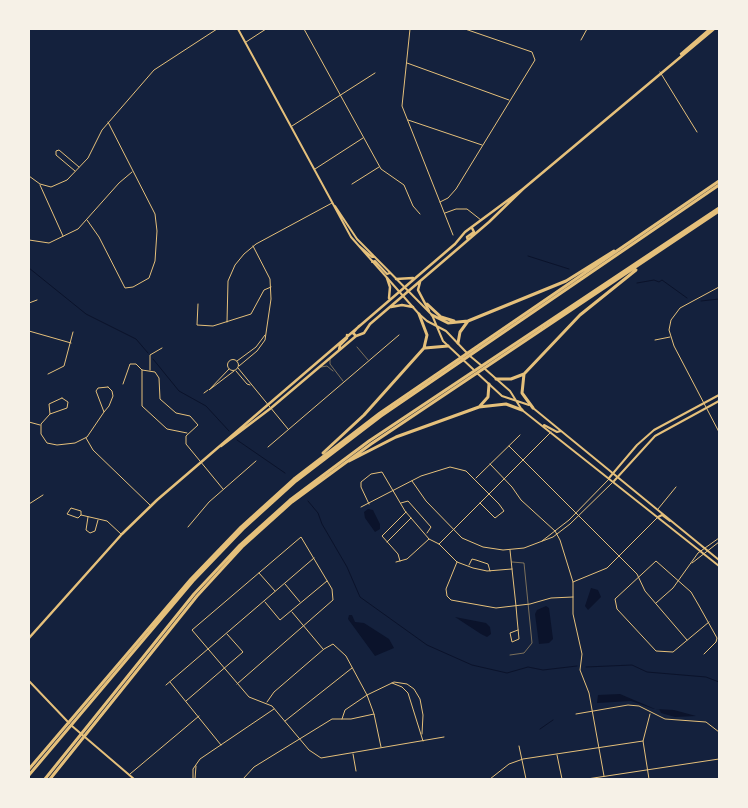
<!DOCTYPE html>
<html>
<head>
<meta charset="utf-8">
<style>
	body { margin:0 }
	#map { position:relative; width:748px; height:808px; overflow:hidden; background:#14213d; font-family:Rubik,sans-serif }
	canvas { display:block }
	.frame { position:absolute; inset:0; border:30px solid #f6f1e7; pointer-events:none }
</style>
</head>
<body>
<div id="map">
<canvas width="748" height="808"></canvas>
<div class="frame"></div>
</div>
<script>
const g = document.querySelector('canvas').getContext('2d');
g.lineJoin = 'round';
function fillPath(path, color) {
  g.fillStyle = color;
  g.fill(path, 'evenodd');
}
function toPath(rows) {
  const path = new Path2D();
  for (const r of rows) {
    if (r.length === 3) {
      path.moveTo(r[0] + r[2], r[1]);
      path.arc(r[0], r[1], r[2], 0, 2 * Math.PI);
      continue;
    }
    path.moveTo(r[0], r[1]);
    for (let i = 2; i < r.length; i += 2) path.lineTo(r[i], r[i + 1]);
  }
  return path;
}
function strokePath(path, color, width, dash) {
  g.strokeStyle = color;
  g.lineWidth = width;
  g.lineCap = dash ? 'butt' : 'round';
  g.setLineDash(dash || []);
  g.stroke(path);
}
fillPath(toPath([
	[368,509,373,510,380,524,380,529,375,532,365,518,364,512],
	[591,588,598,590,601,597,588,610,585,606],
	[546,606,549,608,553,639,549,643,539,644,535,614,537,610],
	[349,615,352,615,355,622,364,623,389,639,394,648,375,656,348,619],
	[455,617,486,623,490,627,491,634,487,637,481,634],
	[620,694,655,709,674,710,696,716,675,717,661,713,659,709,654,709,631,701,597,703,598,695]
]), '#0b132b');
strokePath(toPath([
	[528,256,569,269],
	[29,268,86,314,136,339,148,353],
	[637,283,654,280,659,282,662,280,687,298],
	[701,301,719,299],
	[153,359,179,391,206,406,229,431],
	[237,440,285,473],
	[308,501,318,513,322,524,347,567,360,597,427,645,472,665,507,673,528,667,543,670,577,666],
	[586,667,632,665,647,672,706,677,719,682],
	[540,729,553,720]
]), '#0b132b', 1);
strokePath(toPath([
	[357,347,368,360],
	[330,359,330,364,343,381],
	[321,367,327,366,333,371],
	[510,655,524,653,532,643,524,563,512,562]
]), '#e5c07b', 0.5);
strokePath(toPath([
	[304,29,381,169,404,185,413,206,420,214],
	[410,29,402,106,453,235],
	[581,40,587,29],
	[246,42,266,29],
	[407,63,509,100],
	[660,72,697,132],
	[408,120,482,145],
	[292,126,375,73],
	[315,169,363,138],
	[75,171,56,155,56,151,59,150,79,167],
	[29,176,40,184,51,187,67,180,88,158,102,130,154,70,217,29],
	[352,184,379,167],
	[40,185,63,236],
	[440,202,448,198,456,189,535,60,532,52,465,29],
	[445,213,456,209,467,209,481,220],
	[87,220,99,237,125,288,133,287,149,278,155,261,157,231,155,214,108,122],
	[29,240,49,243,78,229,119,183,132,172],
	[719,287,680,308,671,320,669,330,674,346,719,432],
	[29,303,37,300],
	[198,304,197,325,213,326,251,314,264,290,271,287],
	[227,322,228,281,235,265,244,254,256,244,332,203],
	[29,331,71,343],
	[655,340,670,337],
	[233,365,5.5],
	[237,361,256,347,265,335],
	[239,366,257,351,265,340,271,299,270,279,253,246],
	[238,368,288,429],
	[229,369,209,390,234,371],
	[142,370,142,406,167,429,187,433],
	[150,370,150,355,162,348],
	[236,371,247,384,250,385],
	[48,374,64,366,73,332],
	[123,384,130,364,136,364,142,370,155,372,159,378,160,399,176,413,190,416,198,425,186,436,186,444,223,489],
	[108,387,112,391,113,396,109,406,104,412,96,391,98,388,108,387],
	[204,393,208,390],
	[62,398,68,402,67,408,50,414,49,404,62,398],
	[50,414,41,424,41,434,47,443,57,445,75,443,87,437,104,412],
	[29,422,40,425],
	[86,438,93,450,150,505],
	[509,446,637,574,645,591,687,640],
	[268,447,399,335],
	[490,464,512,487,521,500,555,531,560,540,573,582,573,614,582,654,580,670,589,693,604,776],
	[476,478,520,435],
	[412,481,426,501,462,538,483,547,503,550,524,548,553,537,570,524,612,483],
	[401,503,408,501,431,527,427,533],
	[29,504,43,495],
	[369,504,361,487,361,482,371,474,382,472,405,511,429,539],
	[361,507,421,476,450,467,466,471,499,504,504,511,495,518,480,503],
	[658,509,676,487],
	[81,515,78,518,67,514,71,508,81,511,81,515,107,521,121,534],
	[88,517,86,530,90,533,95,531,98,520],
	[188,527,209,502,256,461],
	[542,541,569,520,609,479],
	[387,542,411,518],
	[439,544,551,432],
	[510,550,512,569,516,606,517,618,519,639,512,642,510,633,518,630],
	[400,561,398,554,382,536,406,512],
	[396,562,407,559,429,539,439,544,457,562,473,568,487,571,512,569],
	[457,562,446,589,447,596,451,600,496,608,530,604,551,598,573,597],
	[692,563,719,542],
	[469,565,472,559,476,560,488,564,490,571],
	[259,573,275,591],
	[573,582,607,568,658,517],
	[285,584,300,602],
	[265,602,280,620,327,581],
	[656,603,673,588,698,553,719,538],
	[292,612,323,649],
	[704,654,716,642,717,638,698,604,691,592,656,561,615,599,617,609,656,651,673,652,709,622],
	[170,682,221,745],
	[392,683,402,687,408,693,423,741],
	[237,684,333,600,332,589,301,537,192,630,249,697,272,706,309,750,321,758,444,737],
	[166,685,314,558],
	[186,701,243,652,227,634],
	[267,702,274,692,324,649,333,644,346,656,367,695,345,710,342,719],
	[374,714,367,695,394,682,407,684,414,689,420,699,423,715,422,734],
	[576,714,628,705,639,706,665,719,706,722,719,732],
	[285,721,352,668],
	[519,746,526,779],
	[353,754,356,771],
	[557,755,562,779],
	[130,774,199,716],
	[193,779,193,769,200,759,274,709],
	[195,779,196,766],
	[243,779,254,767,332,719,351,719,374,714,381,747],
	[490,779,509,764,523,759,643,741],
	[587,779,719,759],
	[649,779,643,741,650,714]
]), '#e5c07b', 1);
strokePath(toPath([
	[609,478,637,445,654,430,719,395],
	[614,481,655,436,719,401],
	[29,681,69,723],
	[72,726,134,779]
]), '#e5c07b', 2);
strokePath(toPath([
	[238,29,351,237,419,314,427,321,446,331,467,353],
	[335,206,357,239,432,315,443,341,474,370],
	[358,245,372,257,375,257],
	[372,262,375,261,387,274,390,273],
	[470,356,482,366],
	[485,369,510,391,522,410,719,566],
	[477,373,502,396,529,405],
	[533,408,719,560],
	[544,425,557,432,561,431],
	[658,517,662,515,670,521]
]), '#e5c07b', 2);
strokePath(toPath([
	[681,54,710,29],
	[468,240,467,237,474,232,472,228],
	[387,278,390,287,389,298],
	[396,279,413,278],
	[420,282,418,290,429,311],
	[391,307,402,305,413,307],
	[356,336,353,333,359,326],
	[339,350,340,345,347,338,347,335],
	[221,446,271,408,356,336,364,333,370,324,489,222,523,189,714,29],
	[29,638,122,534,157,500,455,244,465,232,523,189]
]), '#e5c07b', 2.5);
strokePath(toPath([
	[427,304,441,317,454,321],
	[432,315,448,323,468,321,566,281,614,251],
	[458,343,460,332,468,321],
	[425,348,448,346],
	[524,374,522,393,533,408],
	[496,379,511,379,524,374,580,315,636,270],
	[480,406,488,397,489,384],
	[323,453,364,415,424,348,427,335,419,314],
	[349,461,396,437,479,407,506,404,522,410],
	[29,769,191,579,241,527,294,479,380,413,719,181],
	[29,775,193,581,243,529,296,481,381,416,719,185],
	[45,779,194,594,240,545,290,500,369,441,719,208],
	[50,779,197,596,242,547,292,502,371,444,719,211]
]), '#e5c07b', 3);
</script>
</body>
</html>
